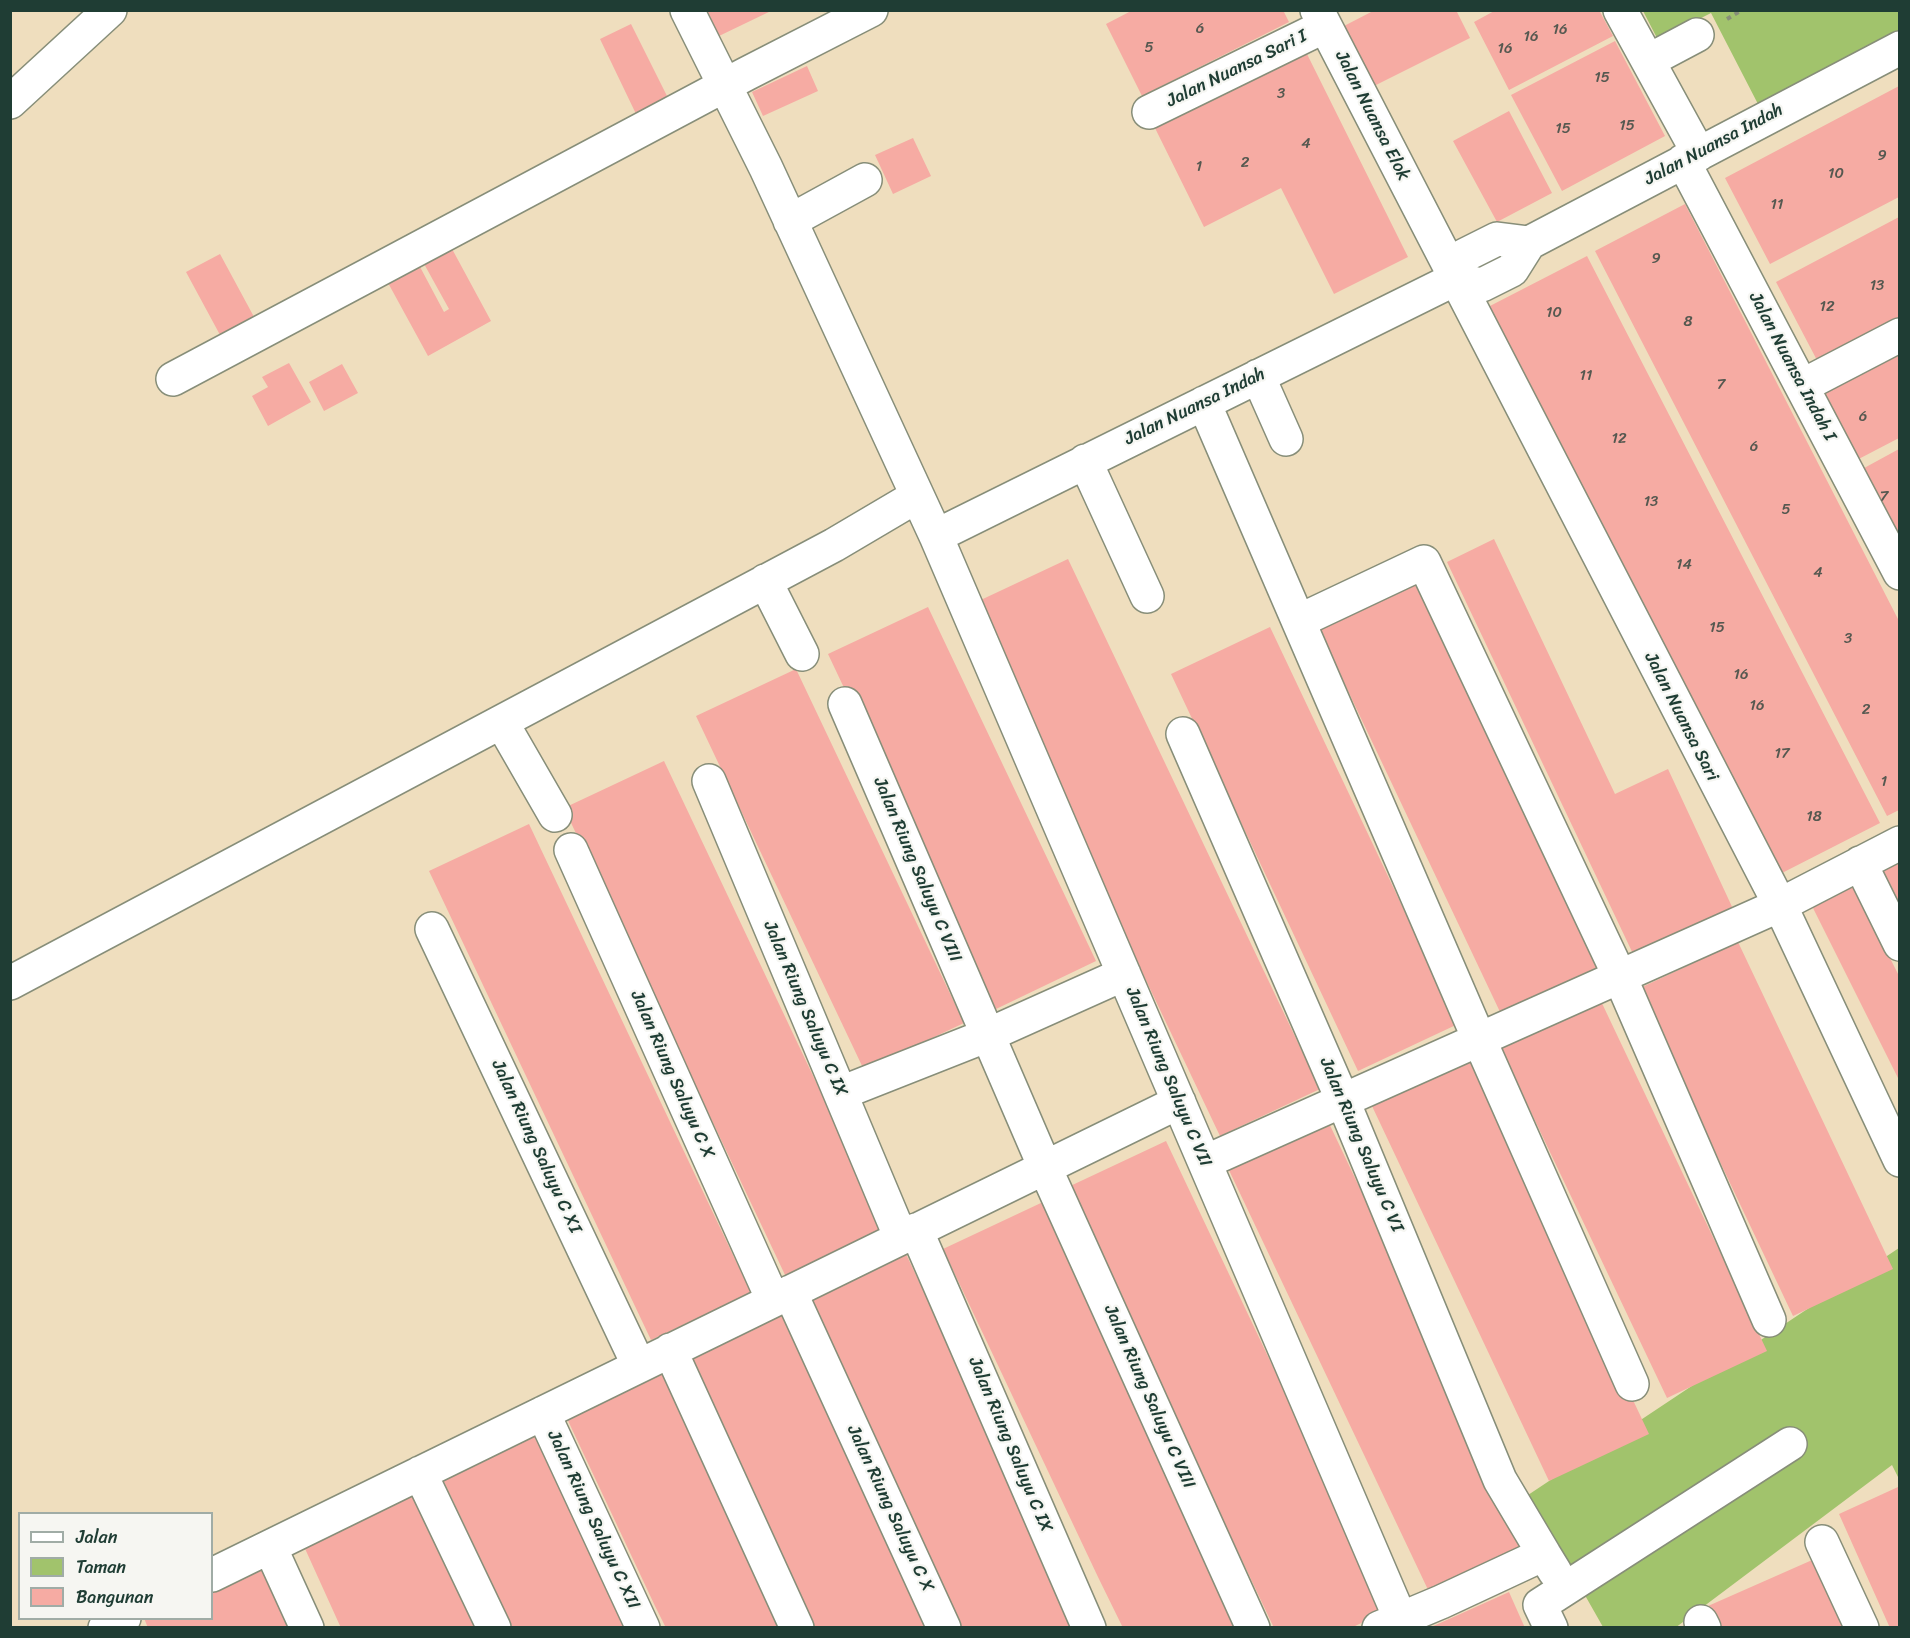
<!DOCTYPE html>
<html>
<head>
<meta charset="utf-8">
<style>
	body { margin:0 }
	#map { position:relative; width:1910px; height:1638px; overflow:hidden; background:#efdebe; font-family:Sriracha,sans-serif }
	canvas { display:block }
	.frame { position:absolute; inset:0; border:12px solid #1f3d34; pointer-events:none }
	.legend { position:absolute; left:18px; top:1512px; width:195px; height:108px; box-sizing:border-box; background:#f6f6f2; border:2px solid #a0aca6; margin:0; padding:8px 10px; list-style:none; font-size:18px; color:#1f3d34 }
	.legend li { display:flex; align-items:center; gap:12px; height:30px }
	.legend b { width:30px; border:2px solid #a0aca6 }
</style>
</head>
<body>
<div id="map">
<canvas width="1910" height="1638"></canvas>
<div class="frame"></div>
<ul class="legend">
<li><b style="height:8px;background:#fff"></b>Jalan</li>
<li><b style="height:16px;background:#a1c36c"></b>Taman</li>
<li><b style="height:16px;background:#f6aba3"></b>Bangunan</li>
</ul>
</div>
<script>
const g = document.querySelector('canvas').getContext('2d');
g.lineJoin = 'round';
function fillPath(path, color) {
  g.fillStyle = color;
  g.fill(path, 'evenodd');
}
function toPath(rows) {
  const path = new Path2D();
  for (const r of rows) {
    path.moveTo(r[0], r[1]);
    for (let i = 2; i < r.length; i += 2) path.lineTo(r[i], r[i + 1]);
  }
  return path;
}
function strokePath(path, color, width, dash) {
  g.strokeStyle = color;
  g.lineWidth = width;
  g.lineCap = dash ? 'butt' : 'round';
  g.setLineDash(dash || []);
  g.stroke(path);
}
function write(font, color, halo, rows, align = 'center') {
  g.font = font + ' Sriracha,sans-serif';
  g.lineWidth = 4.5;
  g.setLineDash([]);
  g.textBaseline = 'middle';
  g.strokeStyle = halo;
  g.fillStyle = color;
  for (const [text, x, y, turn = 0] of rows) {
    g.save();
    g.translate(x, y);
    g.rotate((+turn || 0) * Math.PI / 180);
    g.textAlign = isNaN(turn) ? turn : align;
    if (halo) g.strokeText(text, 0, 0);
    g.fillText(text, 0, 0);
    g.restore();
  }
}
fillPath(toPath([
	[1643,11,1899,11,1899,33,1759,106,1711,13,1658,40],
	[1899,1248,1899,1479,1892,1465,1675,1628,1603,1627,1528,1495]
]), '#a1c36c');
fillPath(toPath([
	[707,10,773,10,719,36],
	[1133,10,1283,10,1289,22,1142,96,1106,24],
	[1375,10,1456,10,1470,38,1374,86,1344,26],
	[1496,10,1599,10,1613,36,1509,90,1474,22],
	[631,24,669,100,637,116,600,39],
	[1615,41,1665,136,1562,191,1511,95],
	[1305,50,1408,257,1334,294,1281,188,1204,227,1154,126],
	[807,66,818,91,763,116,752,92],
	[1899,86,1899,197,1770,264,1725,178],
	[1509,111,1552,193,1497,222,1453,141],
	[913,138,931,176,893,194,875,155],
	[1685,204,1899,621,1899,810,1887,816,1595,251],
	[1899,217,1899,321,1819,364,1776,282],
	[451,247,491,321,428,356,387,281,419,265,444,312,449,309,423,262],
	[220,254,260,328,226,346,186,272],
	[1587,256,1880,823,1782,873,1488,307],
	[1899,353,1899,438,1851,463,1816,397],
	[289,363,311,402,268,426,252,396,268,387,262,377],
	[342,364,358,393,324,411,309,382],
	[1899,449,1899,555,1855,473],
	[1494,539,1615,794,1668,769,1734,911,1635,958,1447,562],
	[1068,559,1320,1089,1220,1136,968,606],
	[1413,570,1601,967,1501,1014,1313,617],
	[928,607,1096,961,996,1009,828,654],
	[1270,627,1458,1024,1358,1071,1171,674],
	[796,669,964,1023,864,1070,696,716],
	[664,761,886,1230,786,1277,564,808],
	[529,824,751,1293,651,1340,429,871],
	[1899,859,1899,911,1879,870],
	[1852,882,1899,976,1899,1080,1810,902],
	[1738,942,1893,1269,1793,1316,1638,989],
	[1599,997,1767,1351,1667,1398,1499,1045],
	[1472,1059,1649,1434,1549,1481,1372,1106],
	[1327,1119,1531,1549,1431,1596,1227,1166],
	[1166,1141,1388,1610,1351,1628,1274,1628,1066,1188],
	[1043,1202,1245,1628,1123,1628,1098,1577,943,1249],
	[905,1252,1011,1475,1083,1628,961,1628,805,1299],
	[785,1314,934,1628,812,1628,685,1361],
	[663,1363,788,1628,666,1628,655,1606,563,1410],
	[538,1422,635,1628,513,1628,438,1469],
	[1898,1487,1899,1628,1890,1628,1839,1514],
	[419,1490,481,1628,341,1628,302,1542],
	[1819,1557,1850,1628,1718,1628,1708,1606],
	[260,1563,289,1628,148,1628,144,1618,212,1618,212,1585],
	[1509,1592,1525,1628,1429,1628,1458,1615]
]), '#f6aba3');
const minor = toPath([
	[687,10,766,168,936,536,1400,1618],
	[1317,10,1780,905,1900,1160],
	[1620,10,1699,154],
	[1648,61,1697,35],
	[10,102,110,10],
	[1149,112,1325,26],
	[1683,161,1900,573],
	[790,221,865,180],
	[1455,279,1482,285,1512,270,1529,243,1900,48],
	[1455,279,1465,255,1497,239,1529,243],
	[1258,376,1286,439],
	[173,379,746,74,871,10],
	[1802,386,1900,335],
	[1204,403,1479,1039,1632,1384],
	[1085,461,1147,596],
	[936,536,1455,279],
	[765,581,802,654],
	[1299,621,1424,562,1620,977,1769,1320],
	[845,704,1050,1179,1253,1628],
	[502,723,555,815],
	[1183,734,1343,1101,1500,1480,1544,1554],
	[709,781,901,1238],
	[571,850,773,1300],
	[1860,863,1900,944],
	[432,929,639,1366],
	[10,983,834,545,917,496],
	[841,1093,988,1035,1124,974],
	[1205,1162,1780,905,1900,843],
	[916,1230,1089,1628],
	[790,1292,944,1628],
	[670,1350,797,1628],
	[543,1413,643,1628],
	[420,1473,494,1628],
	[1822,1542,1862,1628],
	[270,1547,307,1628],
	[212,1575,1179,1102],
	[1701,1622,1704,1628],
	[105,1628,124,1618],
	[1379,1628,1441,1602,1544,1554,1555,1572],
	[1551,1628,1540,1605,1790,1444]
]);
strokePath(minor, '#878e79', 36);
strokePath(toPath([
	[1727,19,1742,10]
]), '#878e79', 4, [4.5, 4.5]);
strokePath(minor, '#fff', 33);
write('15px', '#555850', null, [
	["6",1200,29],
	["16",1560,30],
	["16",1531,37],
	["5",1149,48],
	["16",1505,49],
	["15",1602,78],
	["3",1281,94],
	["15",1627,126],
	["15",1563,129],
	["4",1306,144],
	["9",1882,156],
	["2",1245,163],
	["1",1199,167],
	["10",1836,174],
	["11",1777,205],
	["9",1656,259],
	["13",1877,286],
	["12",1827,307],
	["10",1554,313],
	["8",1688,322],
	["11",1586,376],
	["7",1721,385],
	["6",1863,417],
	["12",1619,439],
	["6",1754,447],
	["7",1884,497],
	["13",1651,502],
	["5",1786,510],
	["14",1684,565],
	["4",1818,573],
	["15",1717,628],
	["3",1848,639],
	["16",1741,675],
	["16",1757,706],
	["2",1866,710],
	["17",1782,754],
	["1",1884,782],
	["18",1814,817]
]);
write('18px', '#1f3d34', '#f6f6f2', [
	["Jalan Nuansa Sari I",1237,69,-26],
	["Jalan Nuansa Elok",1372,116,63],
	["Jalan Nuansa Indah",1714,145,-28],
	["Jalan Nuansa Indah I",1792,367,62],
	["Jalan Nuansa Indah",1195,407,-26],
	["Jalan Nuansa Sari",1681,717,63],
	["Jalan Riung Saluyu C VIII",917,870,67],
	["Jalan Riung Saluyu C IX",805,1009,67],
	["Jalan Riung Saluyu C X",672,1075,66],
	["Jalan Riung Saluyu C VII",1168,1077,67],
	["Jalan Riung Saluyu C VI",1361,1145,67],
	["Jalan Riung Saluyu C XI",536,1147,65],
	["Jalan Riung Saluyu C VIII",1149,1397,66],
	["Jalan Riung Saluyu C IX",1010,1445,67],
	["Jalan Riung Saluyu C X",890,1509,65],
	["Jalan Riung Saluyu C XII",593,1520,65]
]);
</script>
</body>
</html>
